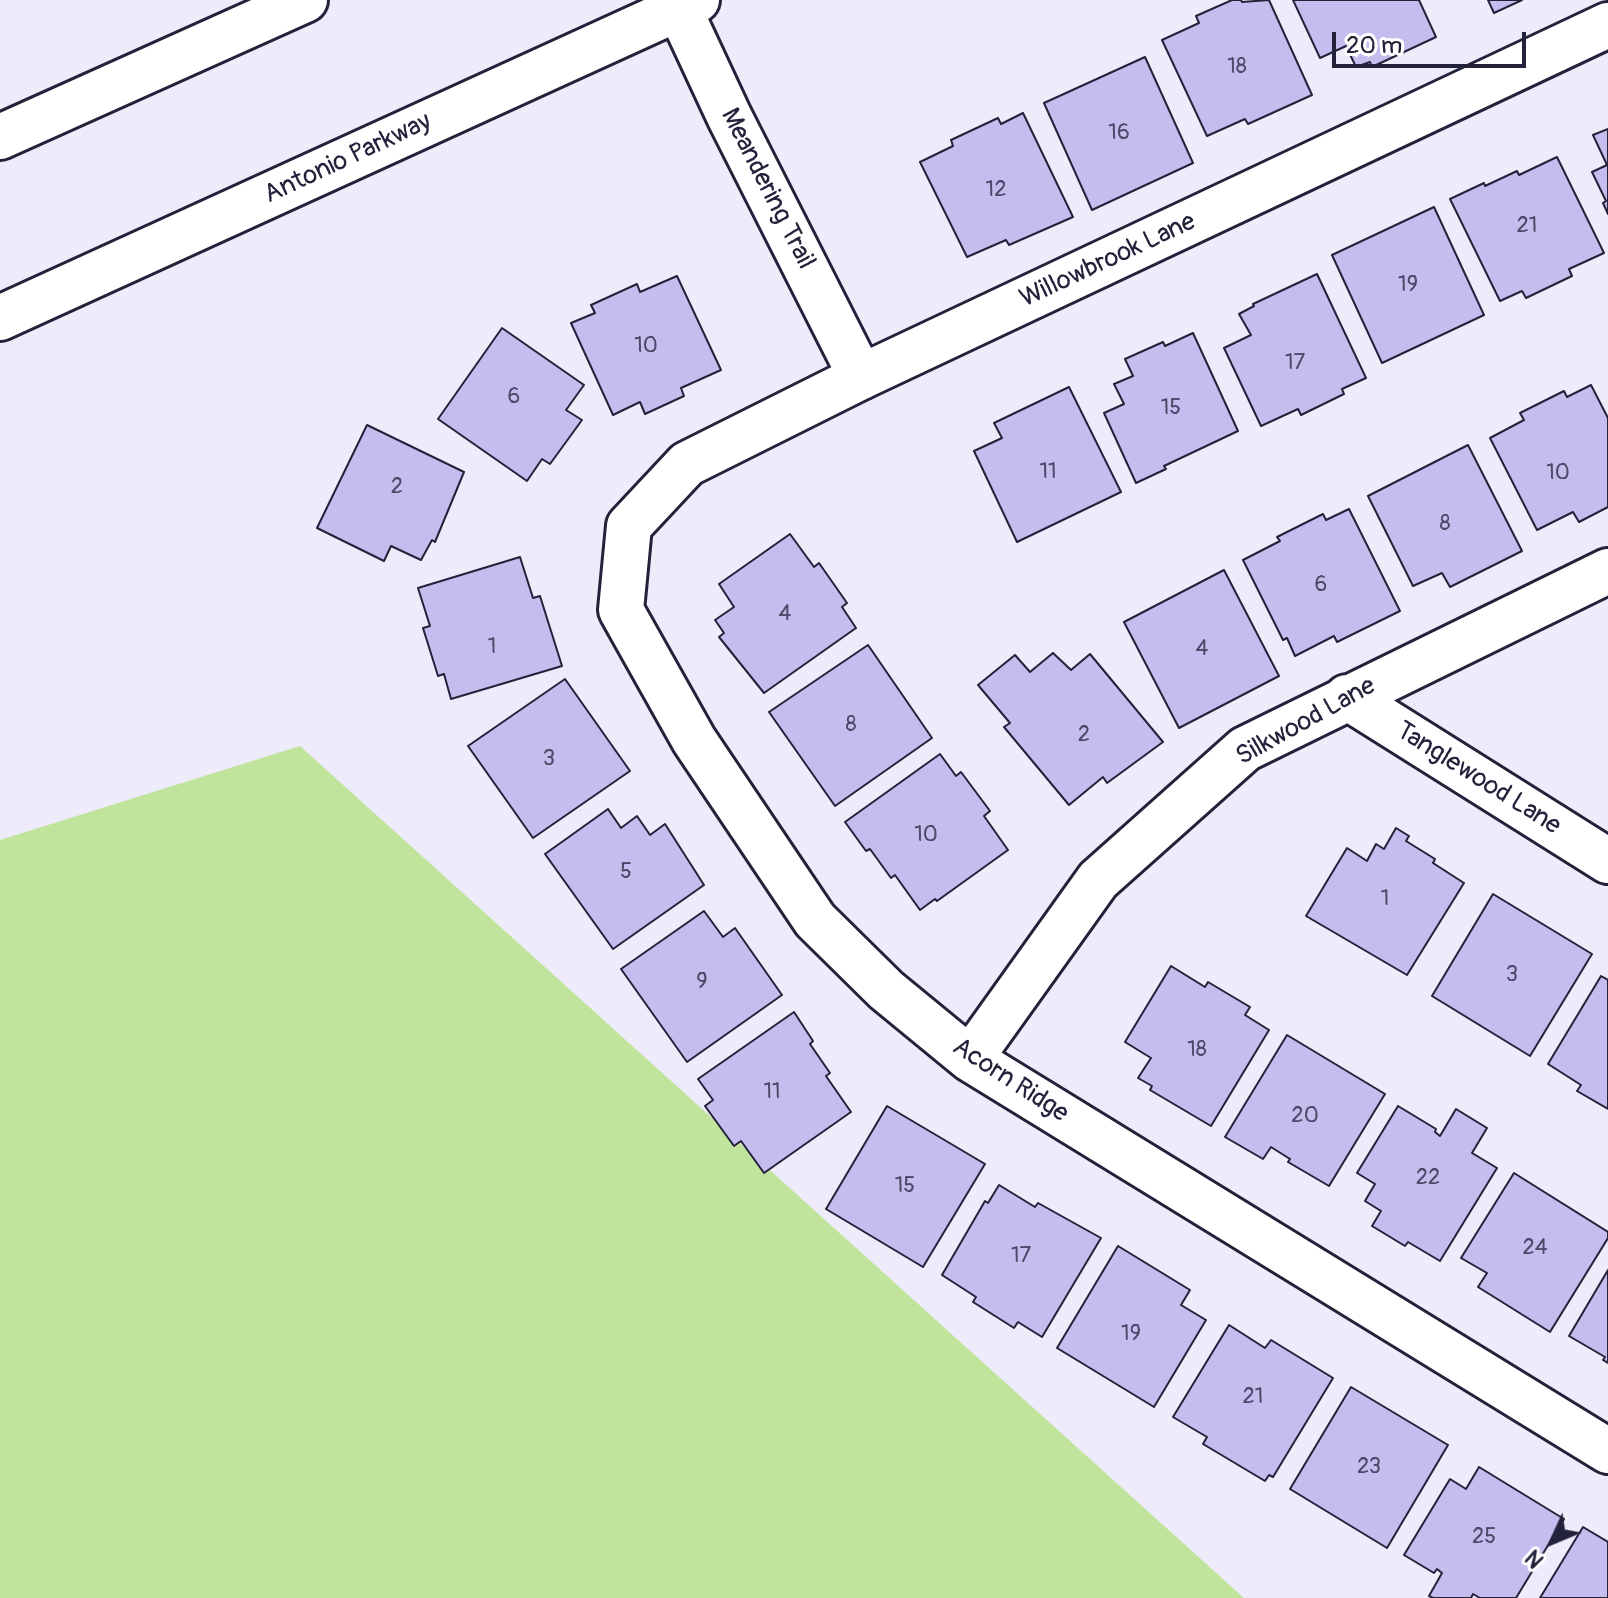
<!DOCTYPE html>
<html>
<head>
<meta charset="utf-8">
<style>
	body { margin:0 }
	#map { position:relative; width:1608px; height:1598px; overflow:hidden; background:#eeebfa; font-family:Pangolin,sans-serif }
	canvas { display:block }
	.north { position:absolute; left:1512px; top:1502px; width:80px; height:80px; -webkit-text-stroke:6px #fff; paint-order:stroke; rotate:226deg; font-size:22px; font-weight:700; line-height:32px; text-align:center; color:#22223b }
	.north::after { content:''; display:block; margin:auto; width:28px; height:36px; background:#22223b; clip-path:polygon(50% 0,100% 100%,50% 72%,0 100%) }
	.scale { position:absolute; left:1332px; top:32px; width:194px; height:36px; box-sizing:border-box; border:4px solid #22223b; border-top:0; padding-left:10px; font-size:24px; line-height:28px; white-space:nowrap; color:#22223b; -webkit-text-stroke:6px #fff; paint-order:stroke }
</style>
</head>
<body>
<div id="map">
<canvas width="1608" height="1598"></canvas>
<div class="north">N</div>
<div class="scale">20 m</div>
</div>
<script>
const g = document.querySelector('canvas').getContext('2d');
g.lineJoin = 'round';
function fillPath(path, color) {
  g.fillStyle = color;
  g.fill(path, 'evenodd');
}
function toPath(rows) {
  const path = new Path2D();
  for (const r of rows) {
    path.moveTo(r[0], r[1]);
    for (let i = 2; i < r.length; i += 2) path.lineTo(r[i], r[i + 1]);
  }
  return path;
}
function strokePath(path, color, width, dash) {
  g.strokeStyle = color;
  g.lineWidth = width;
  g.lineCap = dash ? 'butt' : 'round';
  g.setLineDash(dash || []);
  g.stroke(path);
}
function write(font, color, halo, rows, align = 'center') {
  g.font = font + ' Pangolin,sans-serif';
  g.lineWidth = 6;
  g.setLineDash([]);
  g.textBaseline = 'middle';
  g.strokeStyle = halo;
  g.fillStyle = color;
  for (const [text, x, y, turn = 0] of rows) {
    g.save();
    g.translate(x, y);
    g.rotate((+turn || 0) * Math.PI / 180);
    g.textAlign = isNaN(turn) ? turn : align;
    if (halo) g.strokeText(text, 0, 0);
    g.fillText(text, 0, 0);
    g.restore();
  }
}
fillPath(toPath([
	[300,746,1244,1598,0,1598,0,840]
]), '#c1e49d');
const building = toPath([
	[1232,0,1241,0,1242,2,1269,0,1312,95,1248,124,1245,119,1207,136,1162,40,1199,23,1196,16,1232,0],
	[1293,0,1419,0,1436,37,1372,67,1370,62,1356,67,1346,46,1320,58,1293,0],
	[1488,0,1522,0,1494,13,1488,0],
	[1145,57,1193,163,1092,210,1044,103,1145,57],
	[1023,113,1073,217,1009,245,1006,240,967,257,920,162,953,146,951,140,998,118,1001,124,1023,113],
	[1608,129,1608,214,1603,203,1606,201,1592,172,1607,165,1593,135,1608,129],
	[1557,157,1604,253,1569,269,1572,276,1526,298,1522,291,1500,301,1450,199,1484,183,1485,186,1517,171,1519,175,1557,157],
	[1434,207,1484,315,1382,363,1332,255,1434,207],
	[1317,274,1366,378,1342,389,1344,394,1301,415,1298,409,1261,426,1224,348,1251,335,1239,314,1254,306,1253,304,1317,274],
	[677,276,721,370,681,388,684,396,645,414,640,402,613,415,571,323,595,313,591,305,637,284,640,292,677,276],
	[502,328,584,385,566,410,582,420,550,464,542,459,527,481,438,419,502,328],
	[1193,333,1238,431,1164,466,1166,469,1136,483,1104,413,1124,404,1114,384,1133,376,1125,359,1163,342,1165,346,1193,333],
	[1591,385,1608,418,1608,507,1579,522,1573,512,1537,530,1490,438,1524,420,1520,413,1564,391,1567,397,1591,385],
	[1069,387,1121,492,1017,542,974,451,1002,438,994,423,1069,387],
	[367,425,464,472,435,542,432,540,421,560,391,546,384,561,317,528,367,425],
	[1468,445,1522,551,1450,587,1442,573,1413,586,1368,496,1468,445],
	[1349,509,1400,611,1337,642,1334,636,1295,656,1287,638,1283,640,1243,560,1280,541,1277,537,1323,514,1326,520,1349,509],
	[790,534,814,567,819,563,847,603,842,607,856,628,764,693,719,637,724,633,715,620,734,607,719,584,790,534],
	[520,557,533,598,540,596,562,666,451,699,444,674,438,676,423,628,430,626,418,588,520,557],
	[1224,570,1279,676,1179,728,1124,622,1224,570],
	[868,645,932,738,835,806,769,712,868,645],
	[1053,653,1071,670,1090,654,1163,742,1107,783,1103,777,1069,805,1004,727,1010,723,978,685,1015,655,1030,672,1053,653],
	[565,679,630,771,533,838,468,746,565,679],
	[940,754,956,776,961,772,990,811,984,816,1008,850,937,901,935,899,920,910,895,875,891,878,870,849,866,851,845,822,940,754],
	[608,809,621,828,637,816,650,835,665,824,704,885,613,949,545,854,608,809],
	[1396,828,1409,836,1406,841,1435,859,1433,863,1464,883,1407,975,1306,916,1347,848,1367,861,1376,844,1384,849,1396,828],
	[1493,894,1592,954,1530,1056,1432,996,1493,894],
	[704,911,723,937,735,928,782,995,687,1062,621,969,704,911],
	[1171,966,1205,987,1208,982,1250,1007,1245,1015,1269,1030,1211,1126,1150,1090,1152,1086,1138,1078,1151,1058,1125,1042,1171,966],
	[1601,976,1608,980,1608,1109,1577,1091,1581,1085,1548,1064,1601,976],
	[794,1012,813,1041,810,1044,830,1073,826,1076,851,1112,764,1173,741,1141,734,1146,705,1106,713,1100,698,1079,794,1012],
	[1287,1035,1385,1094,1329,1186,1288,1162,1290,1159,1271,1147,1263,1159,1225,1137,1287,1035],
	[887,1106,985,1164,923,1267,826,1209,887,1106],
	[1398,1106,1436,1129,1435,1132,1440,1136,1456,1109,1487,1128,1472,1153,1497,1168,1440,1261,1408,1242,1405,1246,1372,1226,1381,1211,1365,1201,1375,1184,1357,1173,1398,1106],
	[1514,1173,1608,1232,1608,1238,1550,1332,1478,1287,1487,1273,1461,1258,1514,1173],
	[999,1185,1035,1207,1038,1203,1101,1238,1042,1337,1018,1322,1014,1328,973,1302,976,1297,942,1275,985,1201,988,1203,999,1185],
	[1118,1246,1190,1290,1181,1305,1206,1320,1154,1407,1057,1348,1118,1246],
	[1608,1270,1608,1363,1603,1360,1605,1357,1569,1336,1608,1270],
	[1229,1325,1265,1348,1271,1340,1333,1378,1273,1477,1269,1475,1265,1481,1203,1444,1207,1437,1173,1417,1229,1325],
	[1351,1387,1448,1445,1387,1548,1290,1489,1351,1387],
	[1479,1467,1564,1519,1516,1598,1480,1598,1473,1594,1471,1598,1433,1598,1429,1596,1442,1573,1437,1569,1434,1573,1404,1555,1450,1479,1466,1489,1479,1467],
	[1583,1527,1608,1542,1608,1598,1540,1598,1583,1527]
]);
fillPath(building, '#c6bdef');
strokePath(building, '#22223b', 2);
const street = toPath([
	[1608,25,861,377,687,464,629,526,621,610,694,740,815,920,886,990,970,1059,1608,1451],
	[1347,697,1608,861],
	[970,1059,1098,880,1245,749,1608,571]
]);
const secondary = toPath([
	[675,0,729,116,861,377]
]);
const primary = toPath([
	[0,137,305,0],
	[0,318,697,0]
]);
strokePath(street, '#22223b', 50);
strokePath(secondary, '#22223b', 50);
strokePath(primary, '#22223b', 50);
strokePath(street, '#fff', 44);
strokePath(secondary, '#fff', 44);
strokePath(primary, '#fff', 44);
write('22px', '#4b4968', null, [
	["18",1237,67],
	["16",1119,133],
	["12",996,190],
	["21",1527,226],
	["19",1408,285],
	["10",646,346],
	["17",1295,363],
	["6",514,397],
	["15",1171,408],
	["11",1048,472],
	["10",1558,473],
	["2",397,487],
	["8",1445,524],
	["6",1321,585],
	["4",785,614],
	["1",492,647],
	["4",1202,649],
	["8",851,725],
	["2",1084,735],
	["3",549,759],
	["10",926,835],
	["5",626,872],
	["1",1385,899],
	["3",1512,975],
	["9",702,982],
	["18",1197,1050],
	["11",772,1092],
	["20",1305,1116],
	["22",1428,1178],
	["15",905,1186],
	["24",1535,1248],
	["17",1021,1256],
	["19",1131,1334],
	["21",1253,1397],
	["23",1369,1467],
	["25",1484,1537]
]);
write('26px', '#22223b', '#fff', [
	["Antonio Parkway",348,159,-25],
	["Meandering Trail",767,189,63],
	["Willowbrook Lane",1108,261,-25],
	["Silkwood Lane",1306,722,-29],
	["Tanglewood Lane",1478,779,32],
	["Acorn Ridge",1010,1081,33]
]);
</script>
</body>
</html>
